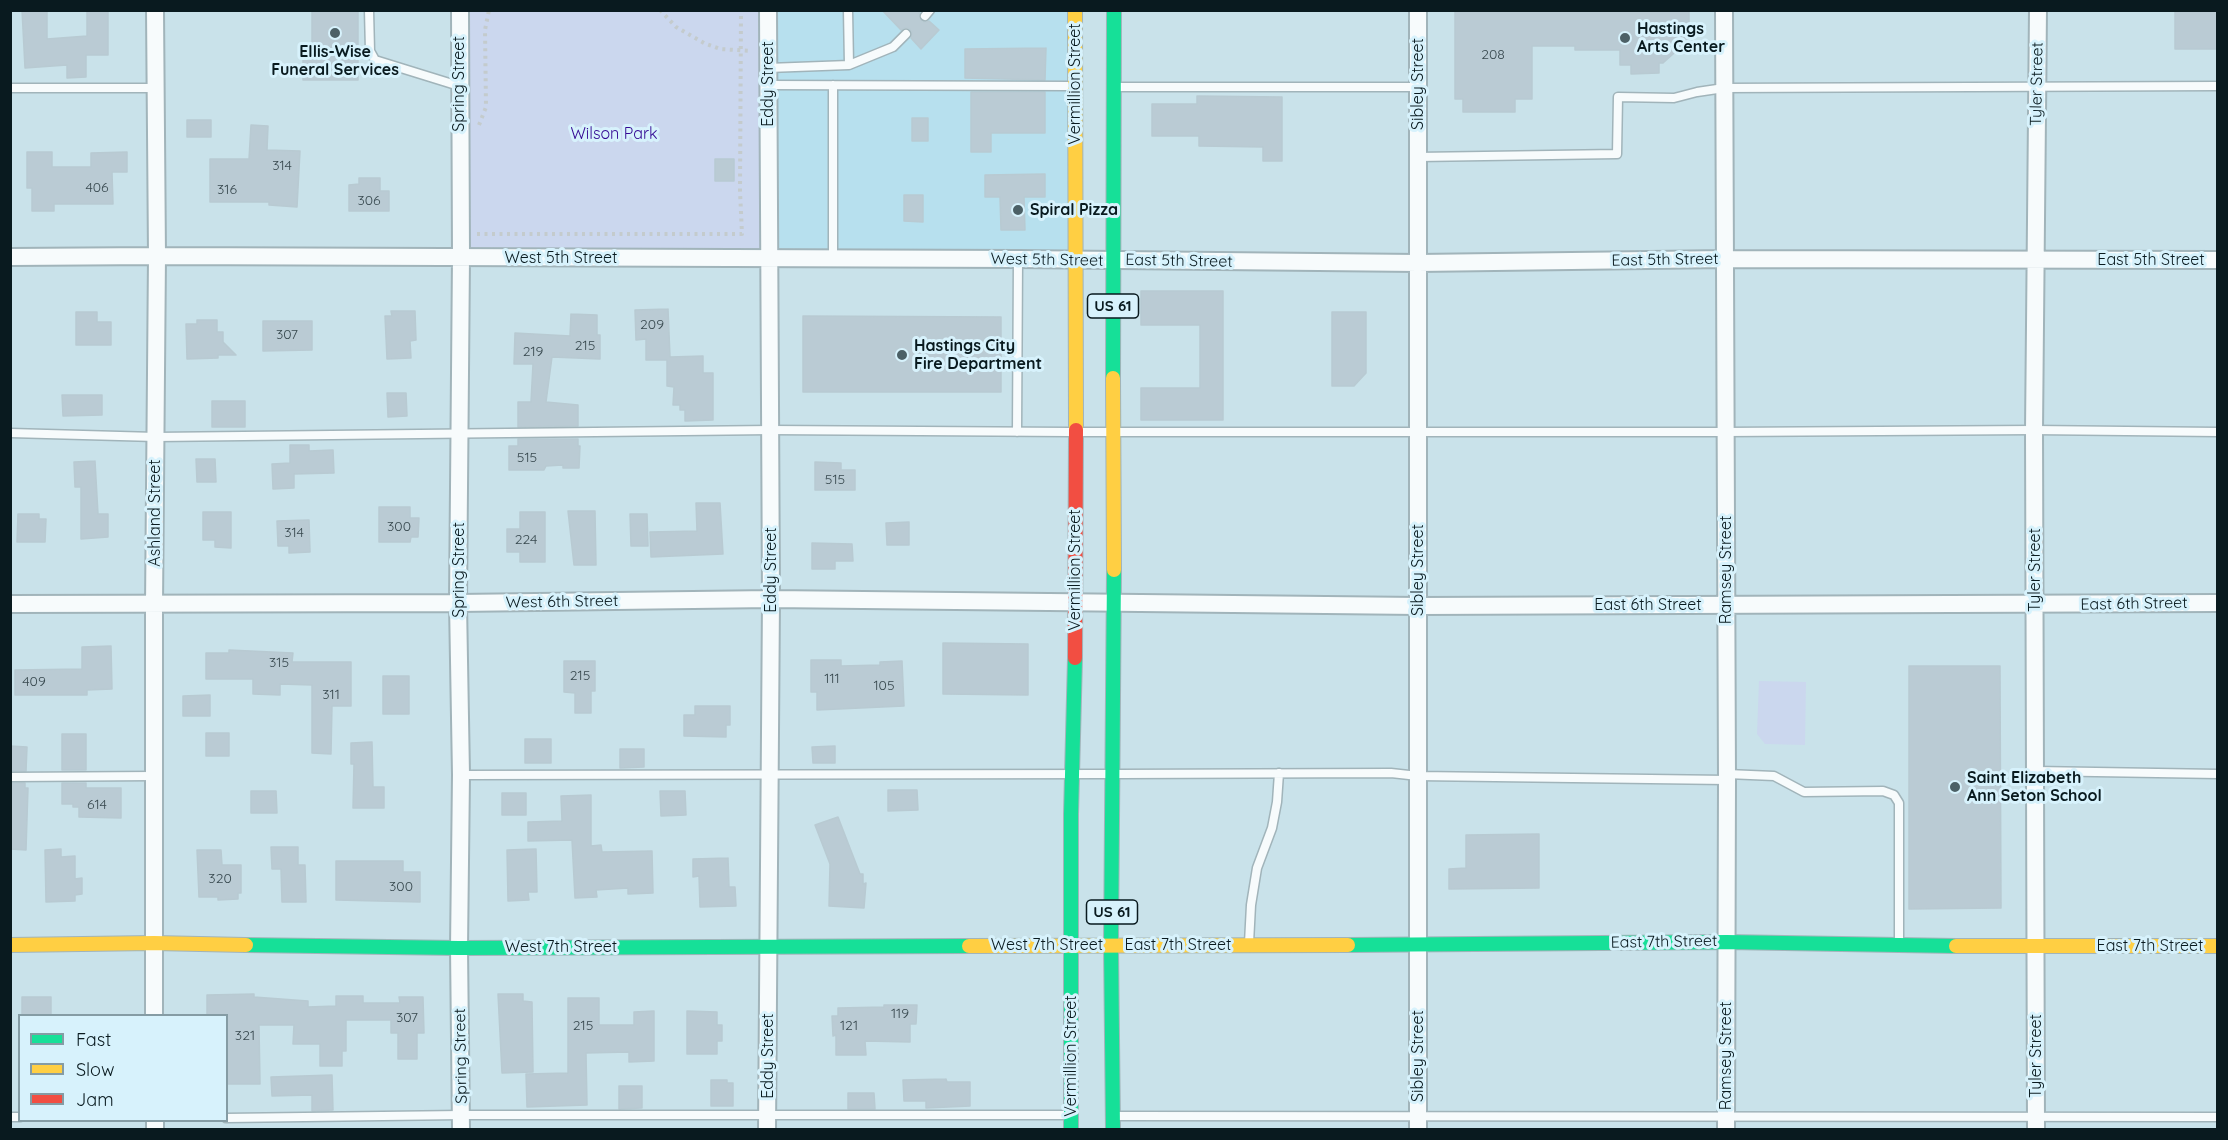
<!DOCTYPE html>
<html>
<head>
<meta charset="utf-8">
<style>
	body { margin:0 }
	#map { position:relative; width:2228px; height:1140px; overflow:hidden; background:#c9e2ea; font-family:Quicksand,sans-serif }
	canvas { display:block }
	.frame { position:absolute; inset:0; border:12px solid #091a1f; pointer-events:none }
	.legend { position:absolute; left:18px; top:1014px; width:210px; height:108px; box-sizing:border-box; background:#d7f2fc; border:2px solid #859ca4; margin:0; padding:8px 10px; list-style:none; font-size:18px; color:#091a1f }
	.legend li { display:flex; align-items:center; gap:12px; height:30px }
	.legend b { width:30px; border:2px solid #859ca4 }
</style>
</head>
<body>
<div id="map">
<canvas width="2228" height="1140"></canvas>
<div class="frame"></div>
<ul class="legend">
<li><b style="height:8px;background:#16e098"></b>Fast</li>
<li><b style="height:8px;background:#ffcf43"></b>Slow</li>
<li><b style="height:8px;background:#f24e42"></b>Jam</li>
</ul>
</div>
<script>
const g = document.querySelector('canvas').getContext('2d');
g.lineJoin = 'round';
function fillPath(path, color) {
  g.fillStyle = color;
  g.fill(path, 'evenodd');
}
function toPath(rows) {
  const path = new Path2D();
  for (const r of rows) {
    path.moveTo(r[0], r[1]);
    for (let i = 2; i < r.length; i += 2) path.lineTo(r[i], r[i + 1]);
  }
  return path;
}
function strokePath(path, color, width, dash) {
  g.strokeStyle = color;
  g.lineWidth = width;
  g.lineCap = dash ? 'butt' : 'round';
  g.setLineDash(dash || []);
  g.stroke(path);
}
function write(font, color, halo, rows, align = 'center') {
  g.font = font + ' Quicksand,sans-serif';
  g.lineWidth = 6;
  g.setLineDash([]);
  g.textBaseline = 'middle';
  g.strokeStyle = halo;
  g.fillStyle = color;
  for (const [text, x, y, turn = 0] of rows) {
    g.save();
    g.translate(x, y);
    g.rotate((+turn || 0) * Math.PI / 180);
    g.textAlign = isNaN(turn) ? turn : align;
    if (halo) g.strokeText(text, 0, 0);
    g.fillText(text, 0, 0);
    g.restore();
  }
}
fillPath(toPath([
	[768,11,1075,11,1074,260,769,258]
]), '#b7e0ee');
fillPath(toPath([
	[460,11,768,11,769,258,461,257],
	[1759,681,1806,682,1805,745,1765,744,1757,734]
]), '#cbd7ee');
const building = toPath([
	[22,10,47,10,47,39,87,36,87,10,108,10,108,55,86,55,86,77,67,78,67,65,25,68,22,10],
	[312,10,358,10,358,80,303,80,303,56,312,56,312,10],
	[882,10,919,10,921,20,924,22,929,21,939,30,921,49,911,38,912,33,910,29,905,28,901,30,882,10],
	[1455,10,1689,10,1689,45,1682,46,1663,63,1659,63,1659,73,1631,74,1631,65,1620,65,1620,50,1575,50,1575,46,1532,46,1532,99,1515,99,1515,112,1463,112,1463,99,1455,99,1455,10],
	[2175,10,2217,10,2217,49,2175,49,2175,10],
	[1046,48,1045,80,965,78,965,49,1046,48],
	[971,92,1045,92,1045,133,991,133,991,152,971,152,971,92],
	[1197,96,1282,97,1282,161,1263,161,1263,147,1199,146,1199,136,1152,136,1152,104,1197,104,1197,96],
	[912,118,928,118,928,141,912,141,912,118],
	[187,120,211,120,211,137,187,137,187,120],
	[251,125,268,126,267,150,300,151,297,207,269,205,269,202,210,202,210,159,249,159,251,125],
	[27,152,52,152,52,167,91,167,91,153,127,152,127,172,112,172,113,204,54,204,54,211,32,211,32,188,27,188,27,152],
	[715,159,734,159,734,181,715,181,715,159],
	[1045,174,1045,197,1024,197,1025,230,1001,230,1000,197,985,197,985,175,1045,174],
	[359,178,380,178,380,191,389,191,389,211,349,211,349,185,359,184,359,178],
	[904,195,923,195,923,222,904,221,904,195],
	[1141,291,1223,291,1223,420,1141,420,1141,388,1200,388,1200,325,1141,325,1141,291],
	[668,309,670,357,703,356,703,373,713,373,713,420,685,421,685,410,680,410,680,405,673,405,674,387,667,386,667,360,646,360,646,339,636,340,635,310,668,309],
	[391,311,415,311,416,340,410,341,411,358,387,359,385,316,392,316,391,311],
	[76,312,97,312,97,322,111,322,111,345,76,345,76,312],
	[1332,312,1366,312,1366,373,1354,386,1332,386,1332,312],
	[571,314,597,315,597,335,600,335,600,359,552,357,546,402,578,405,578,426,518,427,518,402,531,402,533,364,514,364,515,333,570,336,571,314],
	[803,316,1001,317,1001,392,803,392,803,316],
	[197,320,217,320,217,332,223,332,223,342,236,355,218,355,218,358,187,359,186,324,197,324,197,320],
	[263,321,312,321,312,350,263,351,263,321],
	[387,393,406,393,407,416,388,417,387,393],
	[62,395,102,395,102,415,63,416,62,395],
	[212,401,245,401,245,427,212,427,212,401],
	[518,439,578,439,578,446,580,446,579,468,563,468,563,465,546,466,544,470,509,470,509,446,518,446,518,439],
	[290,445,309,445,309,451,333,450,334,473,294,474,294,488,273,489,272,464,290,463,290,445],
	[196,459,215,459,216,482,197,482,196,459],
	[95,461,98,514,108,514,108,537,81,539,81,487,75,487,74,462,95,461],
	[815,462,841,463,841,470,855,470,855,490,815,490,815,462],
	[696,503,720,503,723,554,651,557,650,532,697,531,696,503],
	[379,507,410,507,410,518,419,518,418,537,411,537,410,542,379,542,379,507],
	[568,511,595,511,596,565,574,565,568,511],
	[203,512,231,512,231,548,215,547,215,540,203,540,203,512],
	[520,512,545,512,545,562,520,562,520,552,507,552,507,529,520,529,520,512],
	[18,514,39,514,39,519,46,519,45,542,17,542,18,514],
	[630,514,647,514,648,546,631,546,630,514],
	[309,520,310,552,289,553,289,546,278,546,277,521,309,520],
	[909,522,909,545,887,545,886,523,909,522],
	[812,543,852,544,853,561,835,561,835,569,812,569,812,543],
	[943,643,1028,644,1028,695,943,694,943,643],
	[111,646,112,689,87,690,87,695,15,695,15,670,82,669,82,647,111,646],
	[229,650,293,653,292,662,351,662,351,706,332,706,331,754,312,753,312,685,280,684,280,695,253,694,253,679,206,679,206,653,229,653,229,650],
	[811,660,841,660,841,666,880,665,880,662,902,661,904,706,817,710,817,692,811,692,811,660],
	[564,661,595,661,595,691,591,691,591,713,575,713,575,693,564,692,564,661],
	[1909,666,2000,666,2001,908,1909,909,1909,666],
	[383,676,409,676,409,714,383,714,383,676],
	[210,695,210,716,183,716,183,696,210,695],
	[695,706,730,706,730,725,726,725,726,737,684,736,684,715,695,715,695,706],
	[206,733,229,733,229,756,206,756,206,733],
	[62,734,86,734,86,770,62,770,62,734],
	[525,739,551,739,551,763,525,763,525,739],
	[372,742,373,787,384,787,384,808,353,808,354,764,351,764,351,743,372,742],
	[10,746,27,747,26,771,10,771,10,746],
	[835,746,835,763,813,763,812,747,835,746],
	[620,749,644,749,644,767,620,768,620,749],
	[10,783,25,783,25,788,28,788,26,850,10,849,10,783],
	[62,783,86,783,86,788,121,788,121,818,79,817,79,807,73,807,73,804,62,804,62,783],
	[888,790,917,790,918,810,888,811,888,790],
	[251,791,276,791,277,813,251,813,251,791],
	[660,791,685,791,686,815,661,816,660,791],
	[502,793,526,793,526,815,502,815,502,793],
	[591,795,591,846,601,845,602,852,652,851,653,893,628,894,628,888,596,890,597,897,575,898,572,840,528,841,528,822,562,821,561,796,591,795],
	[838,817,860,874,863,874,863,884,866,883,864,908,829,906,830,864,815,825,838,817],
	[1539,834,1539,888,1449,889,1449,869,1466,868,1466,835,1539,834],
	[271,847,298,847,298,865,305,865,306,902,282,902,281,869,272,869,271,847],
	[61,849,61,857,75,856,75,879,82,878,82,894,75,895,75,901,46,902,45,850,61,849],
	[536,849,537,892,528,892,529,900,508,901,507,850,536,849],
	[197,850,221,850,222,865,241,865,241,893,238,893,238,899,218,900,218,897,199,897,197,850],
	[728,858,729,887,735,887,736,906,700,907,699,876,693,877,693,859,728,858],
	[336,861,403,861,403,872,420,872,420,902,336,900,336,861],
	[254,994,254,997,308,1001,308,1007,336,1006,336,996,363,996,363,1003,400,1003,399,997,423,997,424,1033,417,1033,417,1059,398,1059,398,1033,391,1033,391,1020,346,1020,346,1051,342,1051,342,1066,320,1066,320,1044,293,1044,294,1025,259,1025,260,1084,226,1084,226,1016,207,1016,207,995,254,994],
	[498,994,523,994,523,1001,532,1002,533,1072,502,1073,498,994],
	[22,997,51,997,51,1016,22,1016,22,997],
	[568,998,599,998,599,1025,634,1025,634,1012,654,1011,654,1061,629,1062,629,1052,586,1053,587,1105,527,1107,526,1074,568,1073,568,998],
	[884,1005,917,1005,916,1024,910,1024,910,1042,865,1041,866,1055,836,1055,836,1035,833,1036,832,1016,838,1016,838,1008,884,1007,884,1005],
	[687,1011,717,1012,717,1025,722,1025,722,1041,717,1041,717,1054,687,1054,687,1011],
	[332,1075,333,1110,312,1111,312,1095,272,1096,271,1077,332,1075],
	[946,1079,947,1082,970,1082,970,1106,926,1108,926,1101,904,1101,903,1080,946,1079],
	[711,1080,727,1080,727,1083,733,1083,733,1106,711,1106,711,1080],
	[619,1086,642,1086,642,1108,619,1109,619,1086],
	[848,1093,874,1093,875,1109,848,1109,848,1093]
]);
fillPath(building, '#bacbd4');
strokePath(building, '#b8cad2', 1.5);
const lane = toPath([
	[369,10,370,51,375,60,459,86],
	[848,10,849,65],
	[925,16,930,10],
	[768,68,849,65,893,47,906,34],
	[768,85,1071,86],
	[833,85,833,259],
	[1120,87,1418,87],
	[10,88,155,88],
	[1418,157,1617,154,1618,97,1674,98,1697,92,1724,88,2218,86],
	[1017,432,1018,259],
	[1082,432,1725,432,2034,430,2218,432],
	[10,433,156,437,771,430,1069,432],
	[2035,771,2218,774],
	[1119,774,1391,773,1418,776,1727,780],
	[1727,774,1774,776,1804,792,1883,791,1894,795,1899,803,1899,944],
	[461,775,1106,774],
	[10,777,154,776],
	[1249,943,1251,905,1257,868,1272,828,1277,802,1279,773],
	[1119,1116,2218,1117],
	[10,1117,20,1117],
	[226,1118,461,1115,1066,1115]
]);
const street = toPath([
	[460,10,461,257,458,603,461,775,459,948,461,1130],
	[1418,10,1418,1130],
	[1724,10,1727,780,1726,1130],
	[10,257,157,256,1018,259,1418,263,1725,259,2218,260],
	[10,604,458,603,771,599,1418,606,2218,603],
	[154,1016,154,605,157,256,155,10],
	[155,1130,155,1120],
	[767,1130,771,599,768,10],
	[2036,1130,2034,430,2038,10]
]);
const fast = toPath([
	[1113,378,1114,10],
	[246,945,459,948,969,946],
	[1348,945,1727,942,1956,946],
	[1071,1130,1071,814,1075,658],
	[1113,1130,1111,945,1114,570]
]);
const slow = toPath([
	[1075,10,1076,430],
	[1113,378,1114,570],
	[10,945,154,943,246,945],
	[969,946,1348,945],
	[1956,946,2218,946]
]);
const jam = toPath([
	[1075,658,1076,430]
]);
strokePath(lane, '#a1b4ba', 11);
strokePath(street, '#a1b4ba', 20);
strokePath(fast, '#a1b4ba', 16);
strokePath(slow, '#a1b4ba', 16);
strokePath(jam, '#a1b4ba', 16);
strokePath(toPath([
	[660,10,676,27,704,43,720,49,751,51],
	[479,125,486,107,485,30,489,10],
	[477,234,742,234,740,191,741,10]
]), '#c4cbcd', 4, [3, 4.5]);
strokePath(lane, '#f7fbfc', 8);
strokePath(street, '#f7fbfc', 16);
strokePath(fast, '#16e098', 14);
strokePath(slow, '#ffcf43', 14);
strokePath(jam, '#f24e42', 14);
for (const [x, y, r, color] of [
	[335,33,6,"#4c6066"],
	[1625,38,6,"#4c6066"],
	[1018,210,6,"#4c6066"],
	[902,355,6,"#4c6066"],
	[1955,787,6,"#4c6066"]
]) {
  const dot = new Path2D();
  dot.arc(x, y, r, 0, 2 * Math.PI);
  g.fillStyle = color;
  g.fill(dot);
  strokePath(dot, '#d7f2fc', 2);
}
write('14px', '#38494f', null, [
	["208",1493,55],
	["314",282,166],
	["406",97,188],
	["316",227,190],
	["306",369,201],
	["209",652,325],
	["307",287,335],
	["215",585,346],
	["219",533,352],
	["515",527,458],
	["515",835,480],
	["300",399,527],
	["314",294,533],
	["224",526,540],
	["315",279,663],
	["215",580,676],
	["111",832,679],
	["409",34,682],
	["105",884,686],
	["311",331,695],
	["614",97,805],
	["320",220,879],
	["300",401,887],
	["119",900,1014],
	["307",407,1018],
	["215",583,1026],
	["121",849,1026],
	["321",245,1036]
]);
for (const [x, y, w] of [
	[1113,306,51],
	[1112,912,51]
]) {
  const box = new Path2D();
  box.roundRect(x - w / 2, y - 12, w, 24, 4.5);
  g.fillStyle = '#d7f2fc';
  g.fill(box);
  strokePath(box, '#091a1f', 1.5);
}
write('bold 15px', '#091a1f', null, [
	["US 61",1113,306],
	["US 61",1112,912]
]);
write('bold 16px', '#091a1f', '#d7f2fc', [
	["Hastings",1637,29],
	["Arts Center",1637,47],
	["Ellis-Wise",335,52,"center"],
	["Funeral Services",335,70,"center"],
	["Spiral Pizza",1030,210],
	["Hastings City",914,346],
	["Fire Department",914,364],
	["Saint Elizabeth",1967,778],
	["Ann Seton School",1967,796]
], 'left');
write('16px', '#091a1f', '#d7f2fc', [
	["Spring Street",459,84,-90],
	["Eddy Street",768,84,-90],
	["Vermillion Street",1075,84,-90],
	["Sibley Street",1418,84,-90],
	["Tyler Street",2037,84,-89],
	["West 5th Street",561,258],
	["West 5th Street",1047,260,1],
	["East 5th Street",1665,260,-1],
	["East 5th Street",2151,260],
	["East 5th Street",1179,261,1],
	["Ashland Street",155,513,-90],
	["Spring Street",459,570,-90],
	["Eddy Street",771,570,-90],
	["Vermillion Street",1075,570,-90],
	["Sibley Street",1418,570,-90],
	["Ramsey Street",1726,570,-90],
	["Tyler Street",2035,570,-90],
	["West 6th Street",562,602,-1],
	["East 6th Street",2134,604,-1],
	["East 6th Street",1648,605],
	["East 7th Street",1664,942,-1],
	["West 7th Street",1047,945],
	["East 7th Street",1178,945],
	["East 7th Street",2150,946],
	["West 7th Street",561,947],
	["Spring Street",461,1056,-91],
	["Eddy Street",768,1056,-90],
	["Vermillion Street",1071,1056,-90],
	["Sibley Street",1418,1056,-90],
	["Ramsey Street",1726,1056,-90],
	["Tyler Street",2036,1056,-90]
]);
write('16px', '#330893', '#d7f2fc', [
	["Wilson Park",614,134]
]);
</script>
</body>
</html>
